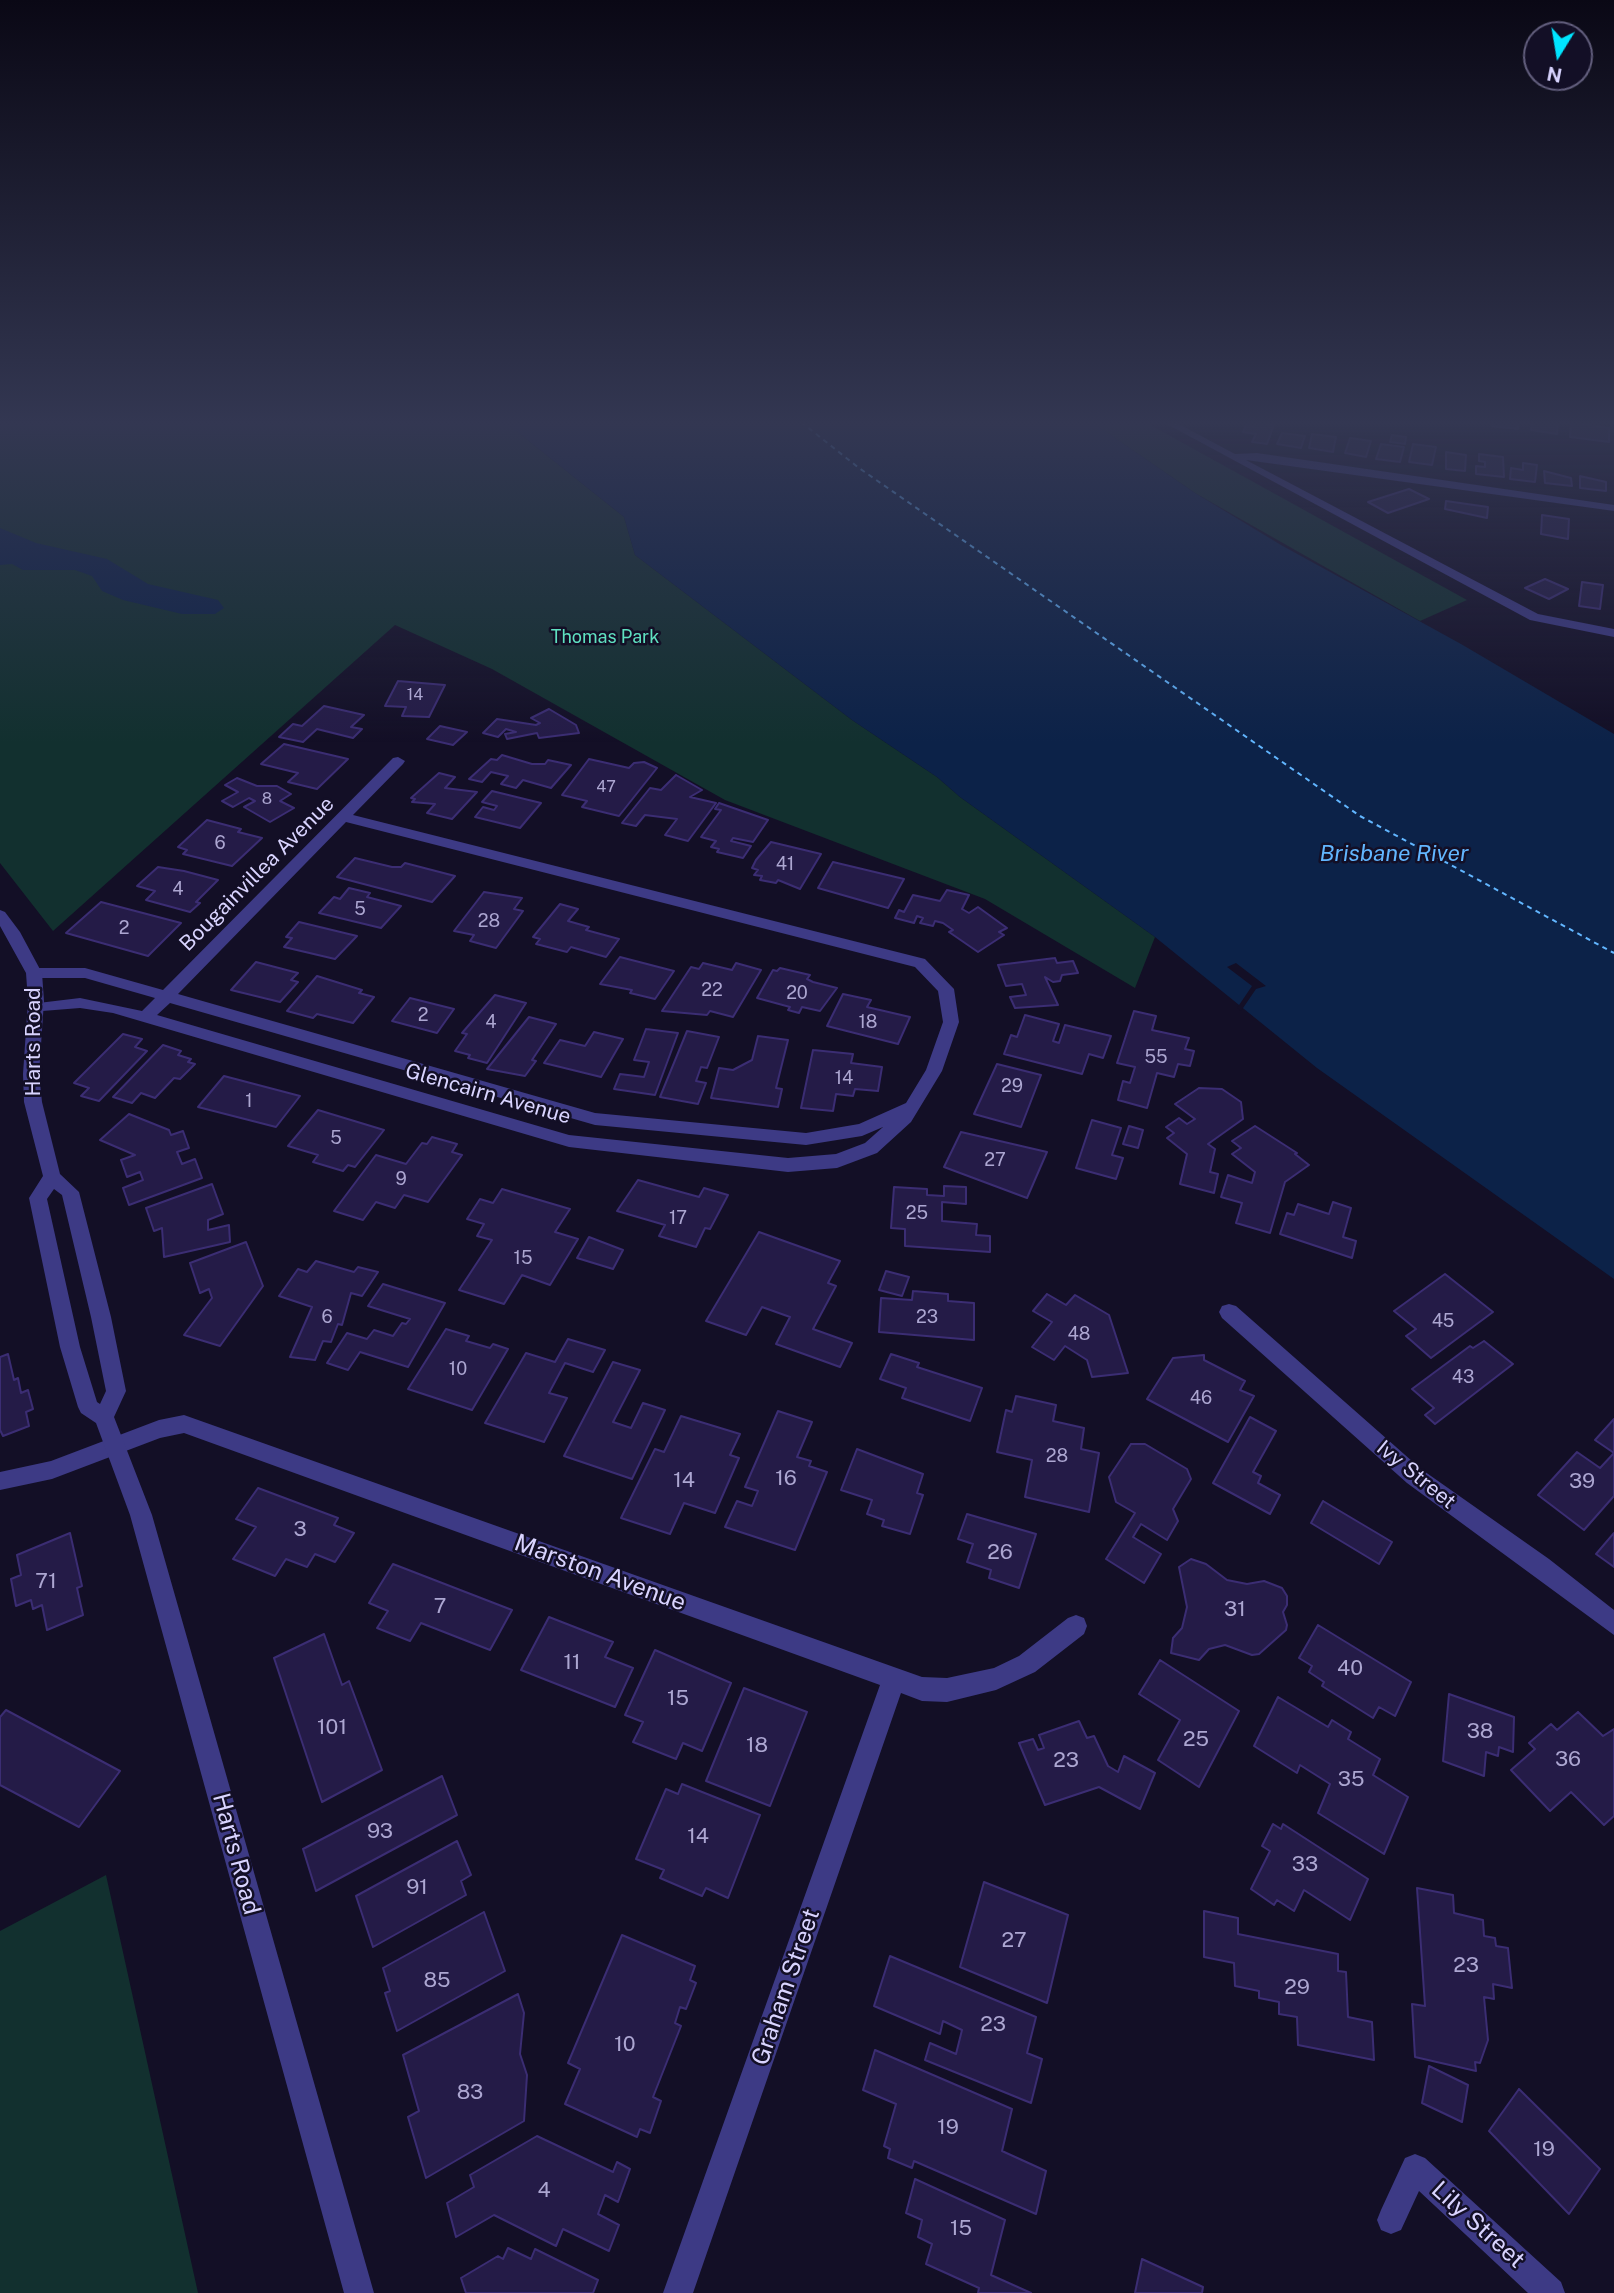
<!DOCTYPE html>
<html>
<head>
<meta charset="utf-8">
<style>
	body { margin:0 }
	#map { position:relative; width:1614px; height:2293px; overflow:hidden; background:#130f26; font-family:"Public Sans",sans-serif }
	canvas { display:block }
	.north { position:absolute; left:1523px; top:21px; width:70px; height:70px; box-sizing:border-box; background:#130f26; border:2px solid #625e7d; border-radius:50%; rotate:191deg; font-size:19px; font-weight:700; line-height:28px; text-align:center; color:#d9d4ff }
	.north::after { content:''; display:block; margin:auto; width:24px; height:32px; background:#00e5ff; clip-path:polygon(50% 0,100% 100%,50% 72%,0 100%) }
</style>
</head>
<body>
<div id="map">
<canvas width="1614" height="2293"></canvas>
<div class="north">N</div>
</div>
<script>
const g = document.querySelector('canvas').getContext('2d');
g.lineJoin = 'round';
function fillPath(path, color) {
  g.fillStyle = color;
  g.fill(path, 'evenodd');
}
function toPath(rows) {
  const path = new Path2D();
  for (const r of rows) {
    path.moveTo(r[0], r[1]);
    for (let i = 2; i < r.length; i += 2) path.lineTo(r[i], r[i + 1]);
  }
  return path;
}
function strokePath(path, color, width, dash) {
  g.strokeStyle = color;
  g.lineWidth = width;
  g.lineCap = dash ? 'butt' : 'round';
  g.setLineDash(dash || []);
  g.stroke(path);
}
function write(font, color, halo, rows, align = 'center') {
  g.font = font + ' "Public Sans",sans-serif';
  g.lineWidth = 5;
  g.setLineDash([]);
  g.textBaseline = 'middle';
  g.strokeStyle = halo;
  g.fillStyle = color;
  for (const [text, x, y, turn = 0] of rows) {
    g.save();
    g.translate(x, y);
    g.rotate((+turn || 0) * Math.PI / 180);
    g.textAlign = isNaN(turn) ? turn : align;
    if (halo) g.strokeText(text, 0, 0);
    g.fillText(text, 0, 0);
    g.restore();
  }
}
fillPath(toPath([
	[0,422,505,422,624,517,635,555,852,720,937,777,960,797,1155,937,1135,988,985,899,725,800,492,669,395,625,53,931,0,863],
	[1092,422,1145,422,1467,600,1420,621,1195,493],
	[106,1875,198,2293,0,2293,0,1931]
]), '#12302f');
fillPath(toPath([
	[505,422,1092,422,1195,493,1281,545,1461,644,1614,734,1614,1279,1317,1068,1155,937,960,797,937,777,852,720,635,555,624,517],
	[0,528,36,543,107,559,148,584,218,600,224,608,215,614,182,614,123,600,102,591,92,576,75,570,23,570,12,564,0,565]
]), '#0c2248');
fillPath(toPath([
	[1236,963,1266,986,1256,989,1241,1011,1237,1008,1252,986,1227,967]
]), '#130f26');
strokePath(toPath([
	[801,422,859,468,1360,816,1614,953]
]), '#62b6ff', 2, [5, 4.5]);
const building = toPath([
	[1256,422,1274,425,1267,444,1252,442,1256,434,1243,432,1246,425,1254,426,1256,422],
	[1493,422,1518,422,1518,429,1492,426,1493,422],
	[1532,422,1558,422,1557,434,1531,430,1532,422],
	[1571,422,1609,428,1609,442,1570,437,1571,422],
	[1282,433,1305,436,1301,448,1277,444,1282,433],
	[1312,434,1336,437,1333,452,1309,448,1312,434],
	[1392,435,1406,437,1405,444,1390,442,1392,435],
	[1350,438,1371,441,1366,457,1345,453,1350,438],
	[1381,444,1404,447,1400,462,1376,459,1381,444],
	[1413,444,1436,447,1432,465,1409,462,1413,444],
	[1446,452,1466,455,1465,471,1446,469,1446,452],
	[1479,454,1503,457,1504,477,1476,474,1476,466,1485,467,1485,462,1479,461,1479,454],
	[1523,463,1537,465,1535,482,1510,479,1511,468,1523,470,1523,463],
	[1544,471,1571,478,1572,486,1545,483,1544,471],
	[1580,476,1606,482,1606,491,1580,488,1580,476],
	[1409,489,1429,499,1388,513,1368,502,1409,489],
	[1446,501,1488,507,1487,518,1445,509,1446,501],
	[1542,515,1569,519,1568,539,1541,534,1542,515],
	[1545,579,1568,589,1549,599,1525,588,1545,579],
	[1582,582,1603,585,1600,609,1579,606,1582,582],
	[398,681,445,685,429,717,402,716,406,707,385,706,398,681],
	[324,706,364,715,351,727,362,729,353,738,317,729,303,742,279,737,293,724,302,726,324,706],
	[549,709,576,725,579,733,539,738,537,733,507,739,505,734,516,732,506,729,498,737,483,733,497,719,536,725,540,723,531,718,549,709],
	[440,726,467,732,453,745,427,739,440,726],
	[284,744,348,759,317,789,288,782,298,773,261,764,284,744],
	[502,755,532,764,545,764,548,760,571,765,551,788,523,780,516,788,501,784,508,776,491,772,482,782,469,779,491,759,497,760,502,755],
	[589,759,629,768,634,763,644,762,657,768,619,816,582,807,587,801,562,795,589,759],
	[439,773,455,777,445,788,477,792,452,819,427,813,435,804,412,802,415,799,411,798,439,773],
	[676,775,702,790,690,797,716,803,688,841,665,835,677,819,645,815,636,826,622,823,650,788,661,790,676,775],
	[237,778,257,786,277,786,291,794,280,801,294,808,270,822,244,807,255,801,249,798,233,807,222,801,238,792,225,785,237,778],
	[492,791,541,803,520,828,475,817,483,807,494,810,497,806,482,802,492,791],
	[719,803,768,820,753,842,733,838,731,841,751,846,743,858,717,852,719,849,711,847,716,841,701,837,721,810,715,809,719,803],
	[207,820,241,829,238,832,262,838,232,866,183,854,187,850,178,847,207,820],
	[771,842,821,854,800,889,778,880,776,883,760,880,762,876,754,875,758,870,752,868,756,860,771,842],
	[355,858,392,867,401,867,405,863,455,876,432,902,337,877,355,858],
	[833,862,904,879,888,908,818,888,833,862],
	[158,867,184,871,218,880,196,902,200,903,190,912,146,900,155,891,137,886,158,867],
	[349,888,370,893,367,897,401,906,381,928,319,913,334,897,340,899,349,888],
	[947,890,969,895,962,909,969,913,978,907,1007,928,999,932,1004,935,978,952,949,932,953,930,943,923,935,921,933,926,920,923,923,918,917,916,914,923,895,918,899,910,904,912,913,895,940,901,947,890],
	[484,892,522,898,514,909,523,911,496,948,470,941,474,935,454,931,484,892],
	[101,902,181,923,148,956,66,933,101,902],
	[560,904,578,909,568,921,589,927,586,930,619,939,606,957,571,947,567,952,536,944,540,939,533,937,560,904],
	[299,922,357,936,335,959,284,947,292,938,286,937,299,922],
	[620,957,674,971,655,999,630,993,632,990,600,984,620,957],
	[1055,958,1057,963,1073,961,1078,973,1062,975,1060,981,1053,982,1045,977,1058,1005,1015,1008,1010,997,1026,995,1022,984,1006,986,998,965,1055,958],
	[256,962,298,973,291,980,298,982,280,1002,231,990,256,962],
	[703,963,732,970,736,963,761,970,733,1017,710,1011,707,1015,662,1011,691,967,699,969,703,963],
	[780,968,810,975,807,979,813,982,837,988,820,1011,802,1007,799,1013,788,1010,790,1007,757,998,773,970,777,971,780,968],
	[317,976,362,990,359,993,374,997,353,1023,317,1014,313,1018,287,1011,317,976],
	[843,994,871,1000,867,1007,910,1017,898,1044,827,1026,843,994],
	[495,995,526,1003,487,1063,468,1058,470,1055,455,1051,467,1034,462,1033,495,995],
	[410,998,454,1009,437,1033,392,1021,410,998],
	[1134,1011,1156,1016,1152,1030,1189,1038,1185,1049,1194,1051,1190,1066,1178,1064,1174,1077,1157,1073,1147,1108,1118,1100,1123,1081,1130,1083,1135,1067,1117,1063,1134,1011],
	[1025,1015,1059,1024,1053,1041,1059,1043,1065,1025,1111,1036,1103,1058,1089,1054,1082,1074,1004,1054,1011,1035,1017,1037,1025,1015],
	[529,1017,556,1024,532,1060,536,1061,525,1076,487,1069,529,1017],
	[646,1029,678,1033,655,1095,614,1089,620,1074,644,1077,649,1062,634,1060,646,1029],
	[687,1031,719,1037,707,1068,701,1067,696,1081,706,1083,698,1104,660,1097,687,1031],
	[594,1032,623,1039,601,1077,544,1063,560,1040,585,1046,594,1032],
	[123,1034,142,1039,135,1047,147,1051,99,1101,81,1096,89,1088,74,1083,123,1034],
	[758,1036,788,1040,776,1088,782,1089,778,1107,711,1098,719,1068,733,1070,752,1060,758,1036],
	[163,1045,181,1051,178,1055,191,1059,188,1062,195,1064,180,1079,174,1078,155,1098,141,1093,132,1103,113,1097,163,1045],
	[813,1050,853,1054,851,1063,882,1067,878,1091,855,1089,853,1096,836,1094,833,1111,801,1108,813,1050],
	[997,1064,1041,1075,1021,1127,974,1114,997,1064],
	[224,1076,300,1096,276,1127,198,1107,224,1076],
	[1199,1088,1222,1089,1241,1102,1243,1119,1208,1144,1215,1149,1210,1172,1218,1174,1214,1193,1180,1184,1187,1154,1167,1138,1174,1133,1166,1127,1179,1118,1187,1124,1195,1119,1175,1104,1199,1088],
	[318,1110,384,1130,355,1167,348,1165,343,1171,313,1162,318,1155,288,1146,318,1110],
	[129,1114,169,1130,171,1135,183,1131,189,1148,177,1152,182,1164,195,1159,202,1178,129,1205,123,1188,143,1180,140,1172,127,1177,121,1160,135,1155,100,1140,129,1114],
	[1092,1120,1121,1128,1112,1155,1123,1158,1116,1179,1076,1168,1092,1120],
	[1129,1126,1143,1130,1138,1148,1123,1144,1129,1126],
	[1255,1126,1297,1153,1295,1154,1309,1165,1285,1182,1270,1233,1236,1223,1242,1203,1221,1197,1228,1175,1252,1183,1255,1172,1232,1154,1241,1148,1232,1141,1255,1126],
	[961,1132,1047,1152,1027,1198,944,1167,961,1132],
	[432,1137,457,1144,452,1152,462,1155,428,1202,404,1195,395,1208,376,1202,363,1220,334,1211,376,1155,406,1164,422,1143,427,1144,432,1137],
	[638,1180,699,1197,704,1188,728,1195,710,1229,705,1228,696,1247,659,1236,665,1225,617,1211,638,1180],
	[212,1184,223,1214,208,1220,208,1230,229,1225,230,1242,164,1257,162,1228,154,1231,146,1208,212,1184],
	[944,1186,966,1187,966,1204,942,1202,942,1221,977,1224,976,1235,990,1236,990,1252,905,1246,905,1229,891,1228,894,1187,927,1189,927,1195,944,1196,944,1186],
	[502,1189,570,1209,555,1232,578,1239,550,1285,522,1275,504,1304,459,1290,492,1240,477,1236,484,1224,467,1219,480,1199,493,1203,502,1189],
	[1333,1202,1351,1208,1343,1237,1356,1241,1352,1258,1280,1234,1287,1213,1294,1215,1298,1204,1329,1214,1333,1202],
	[759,1232,840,1261,828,1283,836,1286,813,1329,852,1343,840,1367,776,1344,790,1317,762,1307,746,1335,706,1321,759,1232],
	[589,1237,623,1250,613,1269,577,1258,589,1237],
	[246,1242,263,1286,220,1346,184,1335,212,1298,209,1289,200,1293,190,1263,246,1242],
	[316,1261,354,1272,358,1267,378,1272,362,1296,351,1293,342,1325,338,1324,331,1342,323,1341,315,1360,290,1357,312,1307,279,1296,298,1269,307,1272,316,1261],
	[886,1271,909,1277,902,1296,879,1290,886,1271],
	[1445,1274,1493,1312,1431,1358,1406,1336,1416,1329,1394,1311,1445,1274],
	[383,1284,445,1303,408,1367,360,1352,348,1370,327,1363,347,1333,367,1339,374,1330,393,1336,402,1323,406,1324,410,1319,368,1306,383,1284],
	[913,1291,948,1294,948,1301,974,1303,974,1340,879,1332,881,1298,912,1300,913,1291],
	[1047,1294,1066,1305,1075,1295,1109,1315,1128,1373,1092,1377,1087,1360,1065,1346,1054,1360,1032,1347,1052,1322,1033,1311,1047,1294],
	[446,1329,469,1336,466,1341,490,1348,493,1344,508,1349,472,1410,408,1389,446,1329],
	[568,1339,605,1350,593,1372,565,1363,549,1393,567,1398,544,1442,485,1423,526,1353,555,1362,568,1339],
	[1484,1341,1513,1364,1435,1424,1425,1415,1434,1408,1412,1389,1470,1346,1473,1348,1484,1341],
	[8,1354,14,1380,18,1378,21,1393,28,1390,33,1409,26,1412,29,1426,3,1436,0,1430,0,1357,8,1354],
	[891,1354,919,1363,917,1367,982,1388,970,1421,902,1398,906,1388,880,1379,891,1354],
	[1204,1355,1204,1360,1245,1381,1240,1390,1254,1396,1228,1442,1147,1399,1173,1358,1204,1355],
	[613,1362,640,1370,613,1422,631,1428,643,1403,665,1410,632,1479,564,1456,613,1362],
	[1016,1396,1056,1405,1053,1421,1084,1428,1081,1449,1099,1453,1089,1512,1025,1497,1032,1460,997,1452,1006,1410,1012,1412,1016,1396],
	[778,1411,812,1422,797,1457,811,1461,809,1466,827,1472,795,1550,725,1527,737,1501,752,1506,758,1491,745,1487,778,1411],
	[681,1416,740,1434,730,1455,739,1458,715,1513,684,1503,670,1534,621,1518,655,1449,664,1452,681,1416],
	[1250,1417,1276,1431,1253,1472,1261,1476,1258,1483,1280,1495,1270,1514,1213,1483,1250,1417],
	[1614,1419,1614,1496,1584,1530,1538,1495,1577,1452,1600,1468,1614,1453,1595,1440,1614,1419],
	[1131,1444,1145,1444,1187,1469,1191,1479,1173,1509,1178,1521,1167,1540,1141,1524,1133,1537,1161,1554,1144,1583,1106,1559,1135,1513,1116,1502,1109,1477,1131,1444],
	[857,1449,923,1474,917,1493,923,1495,910,1534,882,1526,884,1520,867,1514,872,1500,841,1490,857,1449],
	[258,1488,338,1518,334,1525,354,1533,335,1562,315,1554,307,1567,286,1559,275,1576,233,1559,256,1527,236,1519,258,1488],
	[1323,1501,1392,1542,1379,1564,1311,1523,1323,1501],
	[967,1514,1036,1534,1019,1588,989,1578,991,1570,967,1562,973,1544,958,1539,967,1514],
	[70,1533,82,1586,77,1588,83,1615,47,1630,42,1605,33,1609,31,1600,16,1606,11,1579,21,1575,17,1555,70,1533],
	[1614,1533,1614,1567,1596,1554,1614,1533],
	[1191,1559,1206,1564,1227,1580,1247,1584,1264,1581,1282,1588,1287,1596,1287,1605,1283,1612,1287,1625,1286,1630,1259,1654,1252,1655,1225,1645,1209,1649,1199,1660,1171,1653,1173,1638,1182,1628,1187,1607,1179,1567,1191,1559],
	[393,1564,512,1610,490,1650,421,1623,410,1641,377,1628,388,1611,369,1603,393,1564],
	[549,1617,613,1642,605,1657,633,1668,615,1707,521,1670,549,1617],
	[1318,1625,1411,1682,1395,1716,1379,1707,1373,1718,1322,1686,1324,1682,1309,1672,1312,1666,1299,1658,1318,1625],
	[324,1634,342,1685,349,1681,382,1770,322,1802,274,1658,324,1634],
	[655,1650,731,1683,702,1751,683,1743,676,1759,633,1742,643,1722,625,1715,655,1650],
	[1160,1660,1239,1711,1199,1787,1158,1760,1180,1720,1139,1694,1160,1660],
	[744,1688,807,1712,770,1806,706,1781,744,1688],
	[1449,1694,1514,1717,1513,1752,1499,1747,1498,1756,1486,1752,1484,1776,1443,1761,1449,1694],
	[1278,1697,1328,1727,1332,1720,1351,1732,1348,1739,1380,1759,1373,1775,1408,1797,1384,1854,1318,1813,1330,1784,1300,1765,1297,1773,1254,1746,1278,1697],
	[6,1710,120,1771,79,1827,0,1785,0,1717,6,1710],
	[1578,1712,1603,1736,1614,1729,1614,1816,1604,1825,1571,1792,1550,1811,1511,1770,1535,1749,1529,1743,1551,1724,1557,1730,1578,1712],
	[1079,1721,1087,1738,1094,1736,1108,1766,1118,1772,1124,1756,1155,1773,1140,1809,1099,1787,1045,1805,1019,1743,1033,1739,1038,1750,1044,1748,1039,1735,1079,1721],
	[442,1776,457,1815,316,1891,303,1849,442,1776],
	[682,1784,760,1815,728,1898,706,1888,702,1896,660,1878,664,1870,636,1859,666,1789,678,1794,682,1784],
	[1273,1824,1281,1829,1283,1824,1368,1879,1350,1920,1304,1890,1294,1911,1277,1900,1274,1905,1251,1889,1270,1851,1262,1846,1273,1824],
	[457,1841,471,1875,461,1881,466,1895,373,1947,356,1896,457,1841],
	[984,1882,1068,1915,1047,2003,960,1967,984,1882],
	[1417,1888,1453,1895,1454,1913,1483,1920,1484,1936,1495,1938,1496,1946,1508,1948,1512,1988,1493,1984,1494,1999,1484,1997,1488,2040,1480,2063,1475,2062,1476,2071,1415,2057,1412,2004,1425,2006,1417,1888],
	[1204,1911,1238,1918,1238,1934,1338,1954,1338,1971,1346,1972,1348,2017,1372,2022,1374,2060,1298,2045,1297,2017,1279,2014,1279,2002,1259,1998,1259,1991,1235,1986,1234,1963,1204,1957,1204,1911],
	[484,1912,505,1971,397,2031,385,1993,390,1991,383,1968,484,1912],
	[622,1935,695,1966,690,1980,696,1983,686,2009,680,2007,675,2023,681,2026,653,2097,661,2101,650,2133,640,2129,637,2137,565,2104,580,2069,568,2063,622,1935],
	[890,1956,1036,2017,1027,2053,1042,2059,1031,2103,925,2060,930,2043,956,2054,962,2030,943,2021,940,2034,874,2006,890,1956],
	[518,1994,524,2013,520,2054,527,2075,524,2121,426,2178,408,2117,419,2111,403,2055,518,1994],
	[875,2050,1012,2109,1002,2151,1046,2171,1036,2214,914,2161,912,2168,888,2158,890,2149,884,2146,896,2104,863,2090,875,2050],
	[1429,2066,1468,2085,1462,2122,1422,2103,1429,2066],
	[1519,2089,1600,2169,1569,2214,1489,2131,1519,2089],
	[537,2136,613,2172,617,2162,630,2169,618,2202,605,2195,598,2214,619,2225,609,2251,563,2229,556,2246,494,2215,456,2237,447,2203,474,2187,470,2175,537,2136],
	[915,2179,1005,2220,991,2275,1031,2293,978,2293,979,2288,926,2264,932,2244,918,2237,922,2220,906,2213,915,2179],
	[508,2248,531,2259,535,2249,598,2280,593,2293,466,2293,461,2278,498,2256,503,2259,508,2248],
	[1142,2259,1203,2287,1202,2293,1135,2293,1142,2259]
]);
fillPath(building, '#241b47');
strokePath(building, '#3b2d73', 2);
fillPath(toPath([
	[1163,422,1175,422,1235,454,1257,453,1614,505,1614,511,1246,460,1538,614,1614,629,1614,637,1530,620,1163,422],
	[398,757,405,761,403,764,353,815,925,959,954,989,959,1022,942,1071,911,1122,877,1153,837,1168,788,1172,569,1147,113,1013,80,1008,30,1012,28,1008,30,1004,80,998,142,1011,155,998,85,978,34,978,26,973,34,968,85,968,163,990,393,758,398,757],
	[346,822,915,967,938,991,943,1022,926,1070,906,1103,859,1124,806,1133,595,1113,178,994,346,822],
	[170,1003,595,1125,806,1145,862,1136,883,1127,865,1143,836,1154,788,1158,569,1135,157,1015,170,1003],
	[1229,1304,1236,1306,1421,1469,1549,1559,1614,1610,1614,1635,1407,1483,1222,1318,1219,1312,1222,1306,1229,1304],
	[184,1415,922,1677,947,1678,994,1668,1019,1656,1068,1618,1076,1615,1084,1618,1087,1626,1084,1634,1035,1672,996,1690,947,1702,922,1701,901,1693,693,2293,663,2293,880,1685,184,1433,160,1438,52,1479,0,1490,0,1472,51,1461,159,1420,184,1415],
	[1415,2154,1425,2158,1561,2282,1565,2293,1528,2293,1419,2191,1401,2230,1391,2234,1381,2230,1377,2220,1381,2210,1405,2158,1415,2154]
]), '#3d3a85');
fillPath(toPath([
	[0,910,5,912,20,932,42,973,44,1001,39,1074,42,1102,60,1174,79,1192,111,1317,126,1391,114,1417,152,1515,374,2293,344,2293,130,1515,96,1423,81,1413,78,1407,60,1347,29,1198,43,1176,24,1102,23,1074,28,1001,26,973,0,926,0,910],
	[54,1189,62,1195,91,1317,106,1391,100,1404,97,1402,80,1347,47,1199,54,1189]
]), '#3d3a85');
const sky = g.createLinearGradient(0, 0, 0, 743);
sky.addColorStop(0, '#0a0815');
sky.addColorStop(0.57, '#333752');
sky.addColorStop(1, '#33375200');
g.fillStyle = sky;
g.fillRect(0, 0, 1614, 743);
write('16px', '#aca6d1', null, [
	["14",415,695],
	["47",606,787],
	["8",267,799]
]);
write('18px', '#5fe0c0', '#130f26', [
	["Thomas Park",605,637]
]);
write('18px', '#aca6d1', null, [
	["6",220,843],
	["41",785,864],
	["4",178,889],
	["5",360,909],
	["28",489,921],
	["2",124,928],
	["22",712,990],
	["20",797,993],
	["2",423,1015],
	["4",491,1022],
	["18",868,1022],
	["55",1156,1057],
	["14",844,1078],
	["29",1012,1086],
	["1",249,1101],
	["5",336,1138],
	["27",995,1160],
	["9",401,1179],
	["25",917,1213],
	["17",678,1218],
	["15",523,1258],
	["6",327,1317],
	["23",927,1317],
	["45",1443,1321],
	["48",1079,1334],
	["10",458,1369],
	["43",1463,1377],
	["46",1201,1398],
	["28",1057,1456]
]);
write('21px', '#d9d4ff', '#130f26', [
	["Bougainvillea Avenue",257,874,-45],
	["Harts Road",34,1042,-90],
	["Glencairn Avenue",488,1094,16],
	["Ivy Street",1416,1475,39]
]);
write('21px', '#aca6d1', null, [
	["16",786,1479],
	["14",684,1481],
	["39",1582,1482],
	["3",300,1530],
	["26",1000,1553],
	["71",46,1582],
	["7",440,1607],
	["31",1235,1610],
	["11",572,1663],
	["40",1350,1669],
	["15",678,1699],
	["101",332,1728],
	["38",1480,1732],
	["25",1196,1740],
	["18",757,1746],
	["36",1568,1760],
	["23",1066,1761],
	["35",1351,1780],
	["93",380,1832],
	["14",698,1837],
	["33",1305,1865],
	["91",417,1888],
	["27",1014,1941],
	["23",1466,1966],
	["85",437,1981],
	["29",1297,1988],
	["23",993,2025],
	["10",625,2045],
	["83",470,2093],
	["19",948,2128],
	["19",1544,2150],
	["4",544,2191],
	["15",961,2229]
]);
write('italic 23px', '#62b6ff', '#130f26', [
	["Brisbane River",1394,854]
]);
write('24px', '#d9d4ff', '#130f26', [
	["Marston Avenue",600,1573,20],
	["Harts Road",236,1854,75],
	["Graham Street",786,1987,-71],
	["Lily Street",1478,2225,42]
]);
</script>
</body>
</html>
